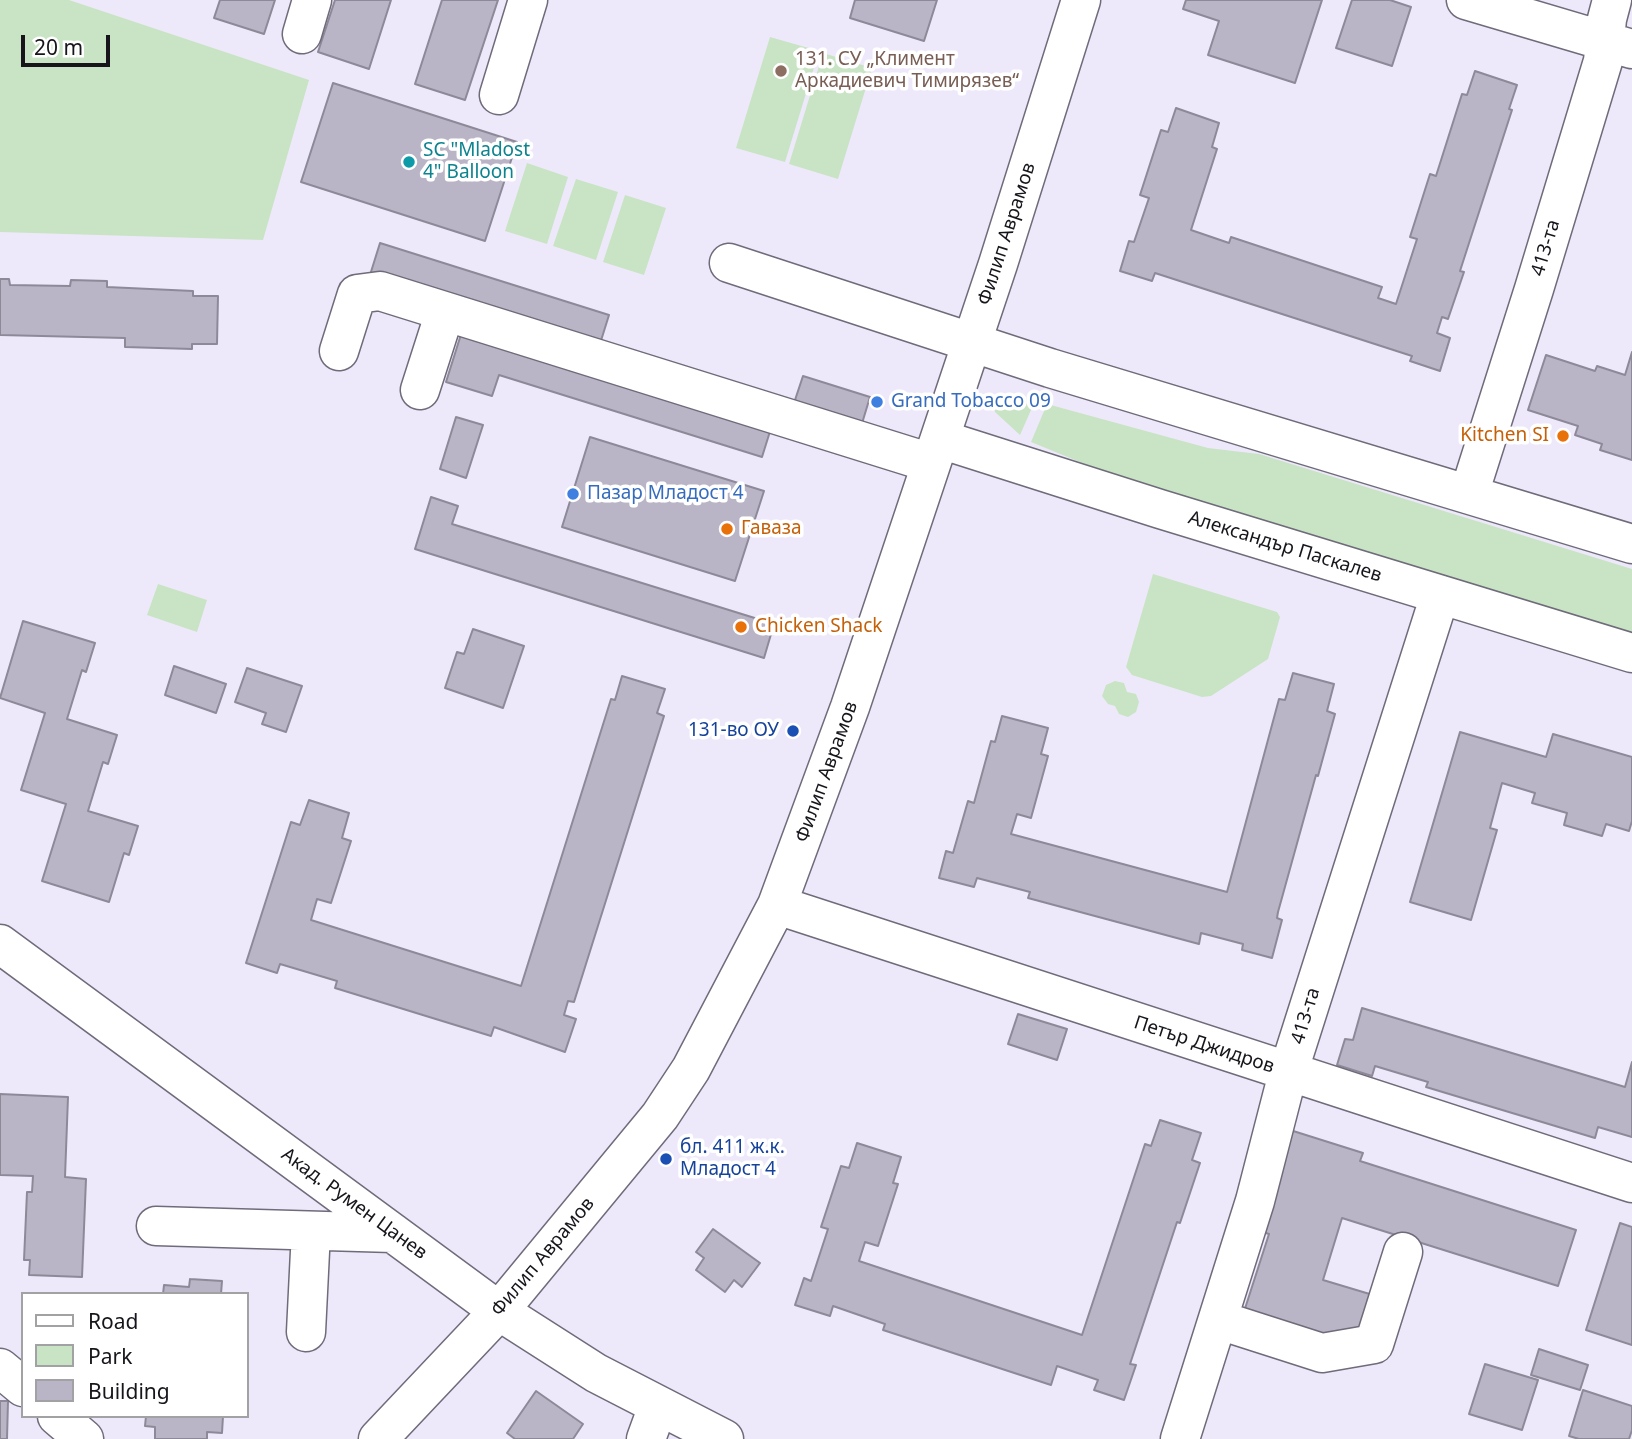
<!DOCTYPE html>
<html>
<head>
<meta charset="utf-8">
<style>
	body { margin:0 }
	#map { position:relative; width:1632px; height:1439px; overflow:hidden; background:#eee9fa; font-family:"Noto Sans",sans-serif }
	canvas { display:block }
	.legend { position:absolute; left:21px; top:1292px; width:228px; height:126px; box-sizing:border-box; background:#fff; border:2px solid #a2a1a4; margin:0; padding:9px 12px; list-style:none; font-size:21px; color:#17151b }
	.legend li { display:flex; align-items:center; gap:14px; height:35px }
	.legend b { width:35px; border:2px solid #a2a1a4 }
	.scale { position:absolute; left:21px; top:35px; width:89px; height:32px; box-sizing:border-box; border:4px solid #17151b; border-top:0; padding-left:9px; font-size:21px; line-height:24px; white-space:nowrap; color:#17151b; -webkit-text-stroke:5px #fff; paint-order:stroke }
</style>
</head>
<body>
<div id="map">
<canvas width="1632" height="1439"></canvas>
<ul class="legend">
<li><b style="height:9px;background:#fff"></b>Road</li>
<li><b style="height:19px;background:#c8e4c4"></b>Park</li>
<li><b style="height:19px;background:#bab5c6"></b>Building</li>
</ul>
<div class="scale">20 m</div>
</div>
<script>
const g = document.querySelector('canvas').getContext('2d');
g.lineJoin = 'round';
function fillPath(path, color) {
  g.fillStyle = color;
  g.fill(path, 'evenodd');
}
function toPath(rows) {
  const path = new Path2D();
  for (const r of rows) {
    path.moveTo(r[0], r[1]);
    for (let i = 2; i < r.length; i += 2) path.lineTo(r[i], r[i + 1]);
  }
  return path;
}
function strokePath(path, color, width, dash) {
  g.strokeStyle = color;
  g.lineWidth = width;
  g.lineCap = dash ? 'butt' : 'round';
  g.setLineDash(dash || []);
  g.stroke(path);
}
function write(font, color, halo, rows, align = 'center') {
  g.font = font + ' "Noto Sans",sans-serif';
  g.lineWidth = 7;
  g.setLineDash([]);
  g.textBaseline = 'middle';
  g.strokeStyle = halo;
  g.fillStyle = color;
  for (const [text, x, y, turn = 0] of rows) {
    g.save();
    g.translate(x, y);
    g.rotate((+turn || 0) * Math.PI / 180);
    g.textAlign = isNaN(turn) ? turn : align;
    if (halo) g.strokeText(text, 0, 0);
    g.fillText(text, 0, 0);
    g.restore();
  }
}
fillPath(toPath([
	[0,0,69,0,309,80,263,240,0,232],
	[770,37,819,51,785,162,736,148],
	[823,53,872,68,838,179,789,164],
	[527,163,568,177,547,244,505,231],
	[576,179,618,192,596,260,553,246],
	[625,195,666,208,644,275,603,262],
	[1010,394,1035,401,1020,435,995,412,994,404,998,398],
	[1047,404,1208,448,1259,454,1632,569,1632,637,1097,469,1031,442],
	[1153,574,1277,612,1280,617,1268,659,1211,696,1202,697,1132,675,1126,667],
	[158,584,207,600,197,632,147,615],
	[1115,681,1124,683,1127,692,1136,694,1139,702,1136,712,1128,717,1119,714,1115,706,1108,704,1102,696,1106,685]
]), '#c8e4c4');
const building = toPath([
	[220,0,275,0,264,34,214,18,220,0],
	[335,0,391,0,369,69,318,52,335,0],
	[442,0,498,0,465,100,415,84,442,0],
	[855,0,937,0,924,41,850,18,855,0],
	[1186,0,1322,0,1295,83,1208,55,1219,21,1183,9,1186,0],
	[1352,0,1390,0,1411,7,1392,66,1336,48,1352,0],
	[1475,71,1517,85,1509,109,1512,110,1460,271,1464,272,1448,319,1442,317,1437,333,1450,338,1440,371,1410,361,1412,356,1155,273,1152,281,1120,271,1129,241,1134,242,1149,198,1140,195,1161,130,1168,132,1176,108,1219,123,1212,147,1217,149,1191,230,1229,243,1231,237,1382,287,1378,298,1396,304,1417,239,1410,237,1430,174,1436,176,1462,94,1467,95,1475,71],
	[333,83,517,142,485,241,301,182,333,83],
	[380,243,609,315,599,347,370,275,380,243],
	[0,279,9,279,10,285,70,286,71,280,107,281,107,287,193,291,193,296,218,296,217,344,192,344,192,349,125,347,125,338,0,335,0,279],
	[463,328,772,425,762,457,499,375,492,396,446,382,463,328],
	[1632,352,1632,460,1600,450,1602,444,1575,435,1578,426,1528,410,1546,355,1595,371,1597,366,1625,375,1632,352],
	[803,376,870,397,860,430,792,409,803,376],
	[456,417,483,425,466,478,440,469,456,417],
	[590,437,764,491,735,581,562,527,590,437],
	[431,497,458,506,452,524,774,624,764,658,415,549,431,497],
	[23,621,95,643,86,672,82,670,67,719,117,735,108,764,103,762,88,811,138,826,129,855,124,853,109,902,42,881,66,804,21,790,45,713,0,698,23,621],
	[473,629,524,646,503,708,445,688,457,652,464,654,473,629],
	[174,666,226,684,216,713,165,695,174,666],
	[247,668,302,686,286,732,262,724,266,713,235,702,247,668],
	[1293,673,1334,684,1327,711,1335,714,1318,776,1316,775,1278,912,1277,918,1282,920,1272,958,1242,950,1243,944,1201,933,1199,944,1028,898,1030,892,977,878,974,887,939,878,946,851,953,853,968,801,974,803,991,741,995,742,1002,716,1048,728,1041,754,1048,756,1031,818,1017,814,1011,834,1227,892,1279,699,1285,700,1293,673],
	[622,676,665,689,657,713,664,716,574,1002,568,1001,564,1015,576,1019,565,1052,494,1027,491,1036,335,988,337,981,280,964,277,973,246,963,291,822,300,825,309,800,349,813,342,838,351,841,331,903,317,899,311,920,521,986,611,699,615,700,622,676],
	[1460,732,1546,757,1553,734,1632,757,1632,821,1629,831,1606,824,1602,836,1564,825,1567,813,1532,803,1535,793,1502,783,1490,828,1497,830,1471,920,1410,902,1460,732],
	[1362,1008,1625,1087,1632,1062,1632,1137,1598,1127,1595,1138,1426,1087,1428,1082,1375,1066,1372,1076,1337,1065,1345,1039,1353,1040,1362,1008],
	[1018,1014,1067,1029,1057,1060,1008,1044,1018,1014],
	[0,1094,68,1097,65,1177,86,1179,82,1277,29,1275,30,1260,24,1260,27,1192,32,1192,33,1176,0,1175,0,1094],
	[1160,1120,1201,1133,1192,1160,1200,1163,1180,1223,1177,1222,1130,1364,1136,1365,1124,1400,1094,1390,1098,1380,1057,1366,1051,1385,883,1330,885,1324,833,1306,830,1316,795,1305,804,1278,811,1281,828,1229,821,1227,841,1166,849,1168,857,1143,901,1157,893,1183,898,1184,878,1246,865,1242,859,1261,1082,1335,1145,1144,1151,1146,1160,1120],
	[1290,1130,1363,1153,1360,1161,1576,1230,1558,1286,1342,1218,1323,1280,1373,1295,1359,1338,1340,1340,1241,1321,1269,1234,1259,1231,1290,1130],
	[1620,1223,1632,1227,1632,1345,1586,1330,1620,1223],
	[713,1229,760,1263,742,1287,734,1280,725,1292,696,1270,704,1258,696,1252,713,1229],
	[190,1279,222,1281,221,1294,163,1294,164,1285,189,1287,190,1279],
	[1539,1349,1588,1365,1580,1390,1531,1375,1539,1349],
	[1485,1364,1538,1380,1522,1430,1469,1414,1485,1364],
	[1583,1390,1632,1406,1632,1430,1629,1439,1579,1439,1569,1436,1583,1390],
	[536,1391,583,1424,573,1439,515,1439,507,1433,536,1391],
	[0,1401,8,1401,7,1439,0,1439,0,1401],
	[146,1416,223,1416,222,1433,207,1432,207,1439,155,1439,155,1427,145,1426,146,1416]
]);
fillPath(building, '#bab5c6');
strokePath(building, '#8e8999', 2);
const minor = toPath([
	[1466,0,1632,49],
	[302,34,312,0],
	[499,95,528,0],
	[729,263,1050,368,1632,544],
	[339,351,357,294,380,291,931,463],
	[420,390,445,312],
	[940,439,1160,509,1632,653],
	[1469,494,1534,289,1603,61,1607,19,1612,0],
	[777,905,1632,1183],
	[0,944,499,1311,596,1373,724,1439],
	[156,1226,393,1233],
	[1219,1320,1322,1353,1374,1344,1403,1252],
	[306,1332,311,1231],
	[0,1368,23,1387],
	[57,1416,84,1439],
	[378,1439,499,1311,660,1116,691,1069,777,905,850,707,998,264,1081,0],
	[646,1439,658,1406],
	[1180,1439,1255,1201,1288,1073,1440,595]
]);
strokePath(minor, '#6f6b7a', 41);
strokePath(minor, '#fff', 38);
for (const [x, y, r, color] of [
	[781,71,7,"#8d6e63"],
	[409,162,7,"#0f9aa8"],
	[877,402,7,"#3f7fe0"],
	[1563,436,7,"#e8710a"],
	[573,494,7,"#3f7fe0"],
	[727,529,7,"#e8710a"],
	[741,627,7,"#e8710a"],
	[793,731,7,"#1a4fb4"],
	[666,1159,7,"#1a4fb4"]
]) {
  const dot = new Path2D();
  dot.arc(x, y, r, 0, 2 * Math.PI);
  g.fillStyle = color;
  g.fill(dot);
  strokePath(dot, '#fff', 2.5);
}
write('19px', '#785e54', '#fff', [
	["131. СУ „Климент",795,60],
	["Аркадиевич Тимирязев“",795,82]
], 'left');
write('19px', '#0d838f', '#fff', [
	["SC \"Mladost",423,151],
	["4\" Balloon",423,173]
], 'left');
write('19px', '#17151b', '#fff', [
	["Филип Аврамов",1007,234,-72],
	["413-та",1546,248,-73],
	["Александър Паскалев",1285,547,17],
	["Филип Аврамов",827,772,-70],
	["413-та",1306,1016,-73],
	["Петър Джидров",1204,1045,18],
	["Акад. Румен Цанев",354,1204,36],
	["Филип Аврамов",543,1257,-50]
]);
write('19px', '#366cbe', '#fff', [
	["Grand Tobacco 09",891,402],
	["Пазар Младост 4",587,494]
], 'left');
write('19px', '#c56008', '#fff', [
	["Kitchen SI",1549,436,"right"],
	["Гаваза",741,529],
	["Chicken Shack",755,627]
], 'left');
write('19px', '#164399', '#fff', [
	["131-во ОУ",779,731],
	["бл. 411 ж.к.",680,1148,"left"],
	["Младост 4",680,1170,"left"]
], 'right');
</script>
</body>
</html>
